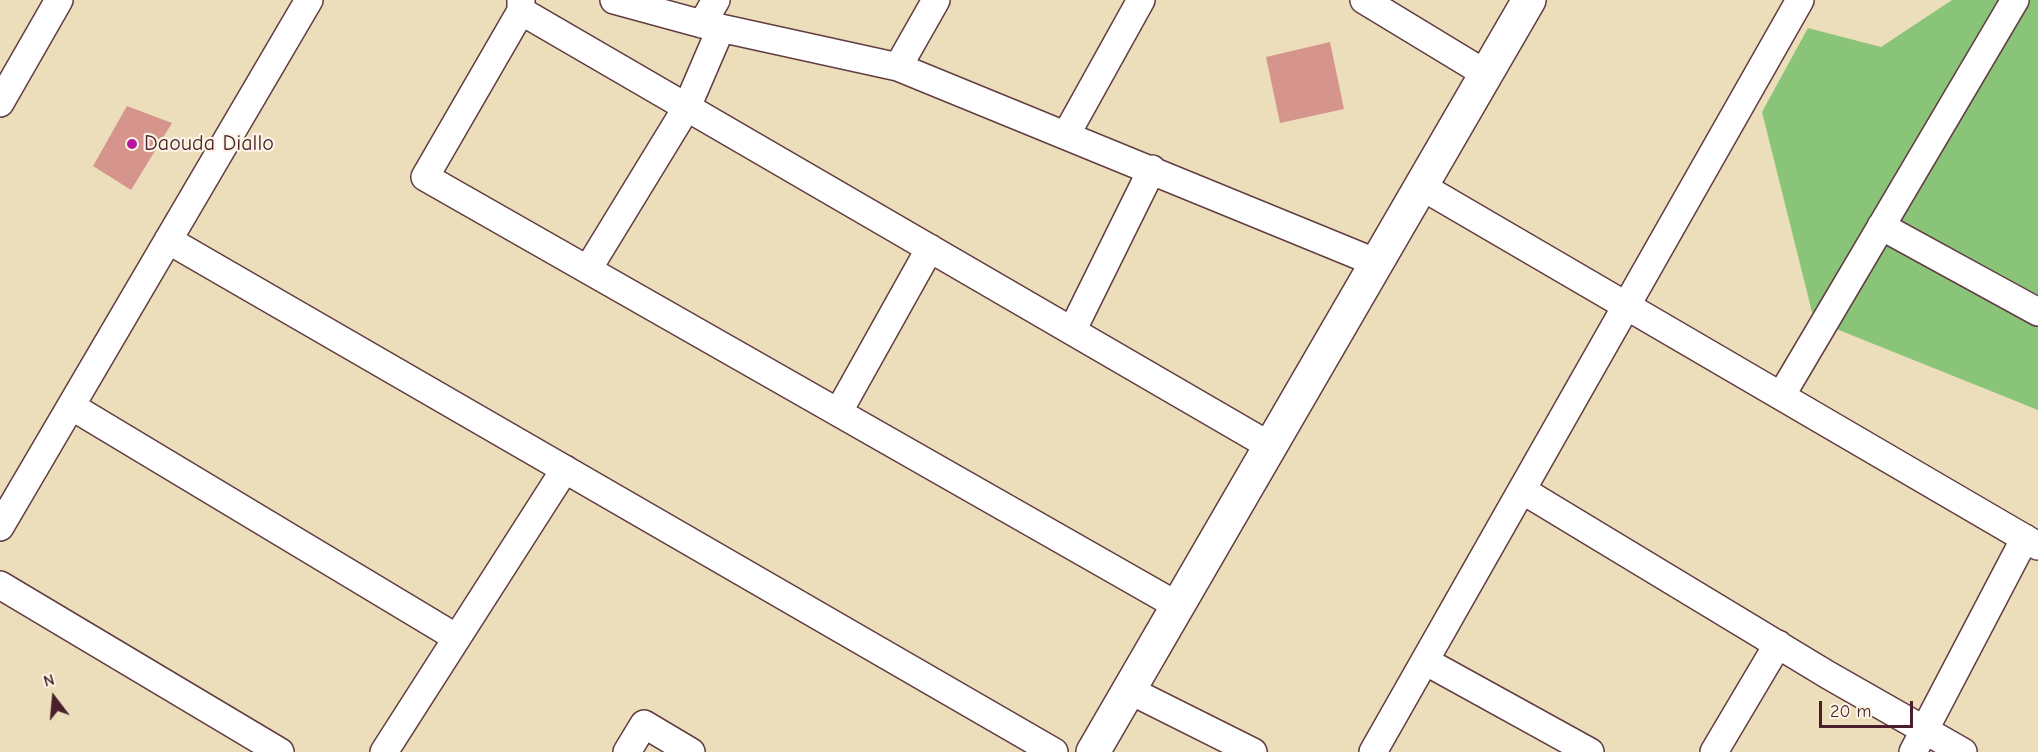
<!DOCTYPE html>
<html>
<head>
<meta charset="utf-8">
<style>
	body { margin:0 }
	#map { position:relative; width:2038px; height:752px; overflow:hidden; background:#eddebb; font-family:"Comic Neue",sans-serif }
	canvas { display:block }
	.north { position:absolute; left:24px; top:668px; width:60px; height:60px; -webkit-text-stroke:4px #fcf5e5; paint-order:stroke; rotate:344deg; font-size:16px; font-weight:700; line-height:24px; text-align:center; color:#4a1f2b }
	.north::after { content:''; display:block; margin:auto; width:21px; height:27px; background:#4a1f2b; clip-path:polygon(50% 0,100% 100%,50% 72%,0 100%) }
	.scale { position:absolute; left:1819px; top:701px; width:94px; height:27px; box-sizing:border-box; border:3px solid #4a1f2b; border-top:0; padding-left:8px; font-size:18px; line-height:21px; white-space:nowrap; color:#4a1f2b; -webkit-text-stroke:4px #fcf5e5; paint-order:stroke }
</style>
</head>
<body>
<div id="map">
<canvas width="2038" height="752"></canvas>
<div class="north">N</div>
<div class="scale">20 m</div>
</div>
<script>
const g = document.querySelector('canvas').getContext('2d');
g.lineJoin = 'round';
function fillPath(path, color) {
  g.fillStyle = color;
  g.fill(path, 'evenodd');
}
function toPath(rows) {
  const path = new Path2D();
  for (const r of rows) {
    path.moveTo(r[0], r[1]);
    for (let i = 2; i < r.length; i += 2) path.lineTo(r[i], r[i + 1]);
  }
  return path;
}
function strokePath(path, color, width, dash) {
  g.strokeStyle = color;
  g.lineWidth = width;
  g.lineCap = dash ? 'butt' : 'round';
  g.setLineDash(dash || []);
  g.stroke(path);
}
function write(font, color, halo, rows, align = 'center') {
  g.font = font + ' "Comic Neue",sans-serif';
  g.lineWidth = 4.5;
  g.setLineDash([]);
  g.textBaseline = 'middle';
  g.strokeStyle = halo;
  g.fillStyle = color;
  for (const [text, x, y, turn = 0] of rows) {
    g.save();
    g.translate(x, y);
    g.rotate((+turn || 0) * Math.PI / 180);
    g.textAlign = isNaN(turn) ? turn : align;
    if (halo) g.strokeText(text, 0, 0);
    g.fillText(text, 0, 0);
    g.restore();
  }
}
fillPath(toPath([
	[1952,0,2038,0,2038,410,1814,320,1762,112,1808,28,1881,47]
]), '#89c479');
fillPath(toPath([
	[1330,42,1344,109,1280,123,1266,57],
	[127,106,172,123,131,190,93,166]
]), '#d5948c');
const minor = toPath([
	[521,0,521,11,425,177,1178,606],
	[614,0,702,24,898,67,1377,263],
	[1364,0,1486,74],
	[521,11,1270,446],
	[702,24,716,0],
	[898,67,936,0],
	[0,103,59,0],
	[1066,135,1141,0],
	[1421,186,2038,546],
	[1881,226,2038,312],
	[168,240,1054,752],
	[588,269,687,107,721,28],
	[1072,331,1152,169],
	[1781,396,2015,0],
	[71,406,457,638],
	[839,411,930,248],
	[1522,490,1828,675,1963,752],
	[0,527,309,0],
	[0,585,280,752],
	[1425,661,1590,752],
	[1129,690,1253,752],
	[384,752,565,469],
	[627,752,644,724,691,752],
	[1373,752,1800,0],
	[1714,752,1778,644],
	[1913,752,2025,538]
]);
const tertiary = toPath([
	[1093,752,1529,0]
]);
strokePath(minor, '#623c41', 30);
strokePath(tertiary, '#623c41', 36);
strokePath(minor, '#fff', 27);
strokePath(tertiary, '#fff', 33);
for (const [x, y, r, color] of [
	[132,144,6,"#b5179e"]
]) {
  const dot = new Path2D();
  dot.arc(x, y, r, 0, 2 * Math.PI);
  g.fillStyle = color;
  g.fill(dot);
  strokePath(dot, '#fcf5e5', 2);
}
write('22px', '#4a1f2b', '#fcf5e5', [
	["Daouda Diallo",144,144]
], 'left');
</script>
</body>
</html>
